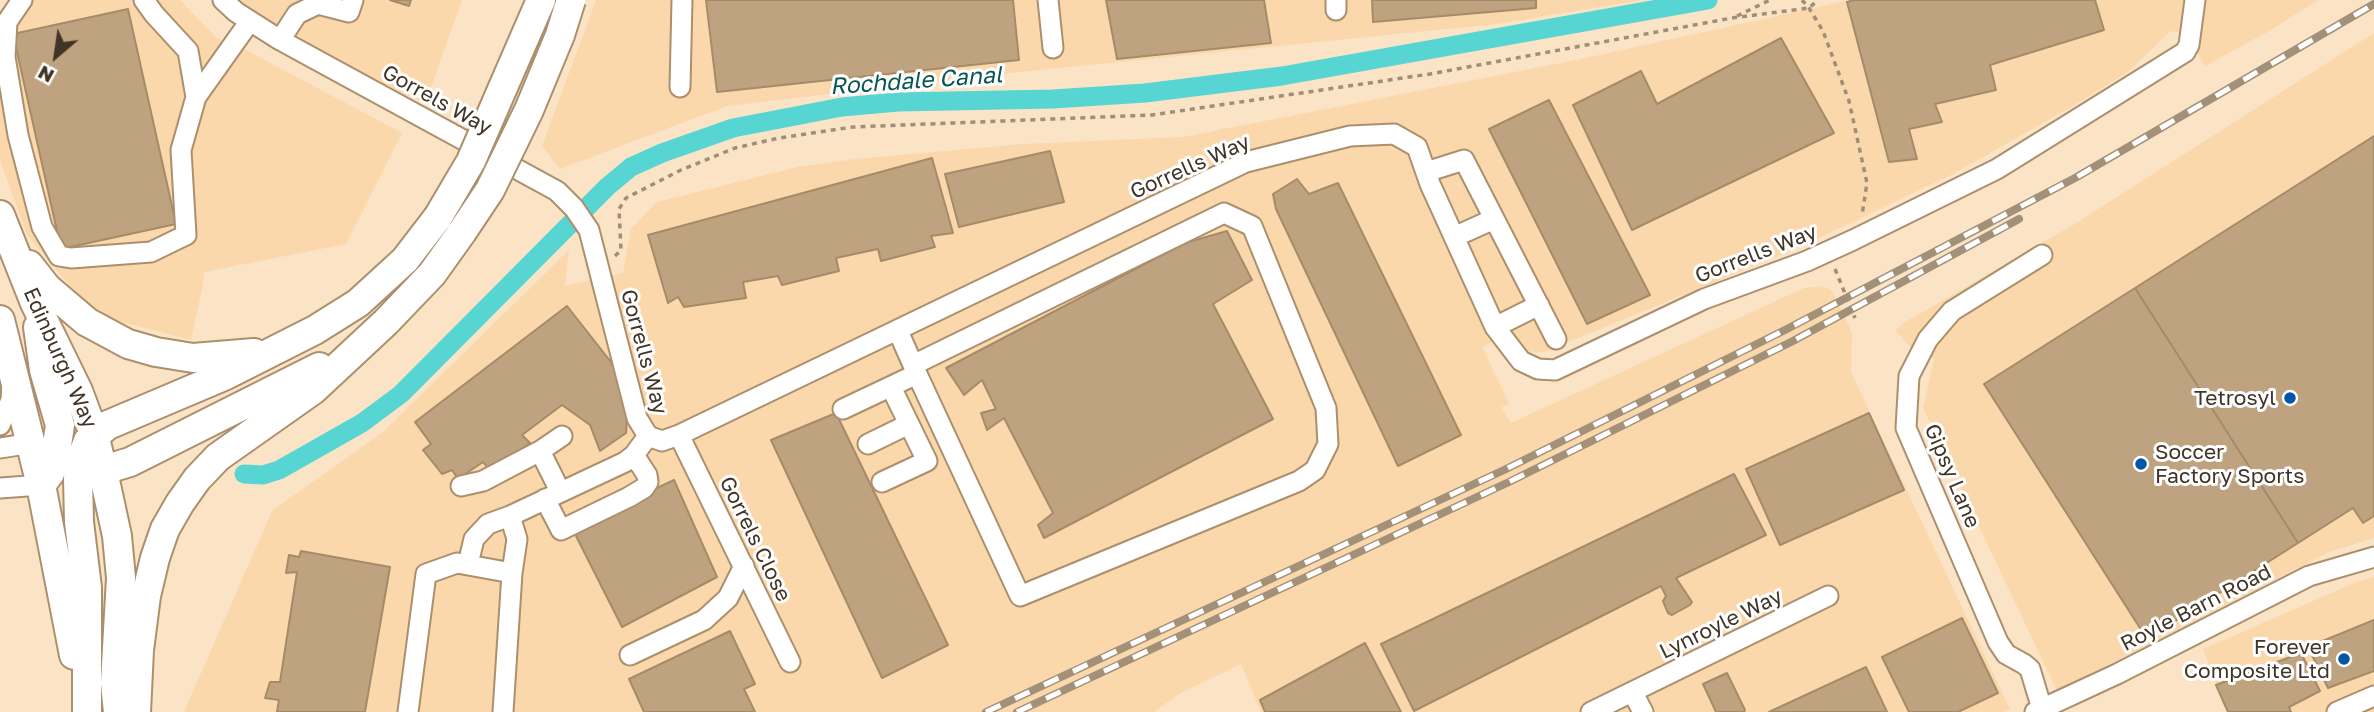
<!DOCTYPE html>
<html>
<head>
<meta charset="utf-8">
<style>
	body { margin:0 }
	#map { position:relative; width:2374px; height:712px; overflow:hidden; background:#fbe3c6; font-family:"Golos Text",sans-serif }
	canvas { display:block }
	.north { position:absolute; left:21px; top:21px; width:70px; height:70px; -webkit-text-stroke:5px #fff; paint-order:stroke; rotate:209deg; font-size:19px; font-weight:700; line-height:28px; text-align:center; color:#3f3425 }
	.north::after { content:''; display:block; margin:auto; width:24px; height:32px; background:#3f3425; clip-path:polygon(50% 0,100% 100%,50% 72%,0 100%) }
</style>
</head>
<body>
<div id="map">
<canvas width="2374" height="712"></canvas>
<div class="north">N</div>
</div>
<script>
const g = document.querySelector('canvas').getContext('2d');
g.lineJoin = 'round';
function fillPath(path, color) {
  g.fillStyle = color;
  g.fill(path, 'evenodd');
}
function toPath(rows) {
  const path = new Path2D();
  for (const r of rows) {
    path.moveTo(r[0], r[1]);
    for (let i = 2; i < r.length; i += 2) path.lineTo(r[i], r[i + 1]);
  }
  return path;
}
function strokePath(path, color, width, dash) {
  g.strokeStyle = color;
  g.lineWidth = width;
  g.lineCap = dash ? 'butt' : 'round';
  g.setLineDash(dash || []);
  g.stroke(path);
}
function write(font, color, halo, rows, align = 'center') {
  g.font = font + ' "Golos Text",sans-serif';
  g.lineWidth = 6;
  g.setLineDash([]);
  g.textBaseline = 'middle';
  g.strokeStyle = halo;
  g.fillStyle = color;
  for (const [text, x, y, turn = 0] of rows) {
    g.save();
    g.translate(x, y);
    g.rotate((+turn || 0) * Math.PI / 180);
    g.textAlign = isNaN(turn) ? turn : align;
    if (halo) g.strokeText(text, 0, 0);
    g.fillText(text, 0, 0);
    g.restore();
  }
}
fillPath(toPath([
	[8,0,180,0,217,38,242,48,402,133,346,244,204,272,203,285,191,340,95,315,27,235,0,160,0,16],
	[237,0,462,0,425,104,304,44,251,12],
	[596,0,1643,0,1496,24,1019,72,727,106,560,169,542,146],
	[1850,0,2318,0,2271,30,2205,66,2186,34,2171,31,2129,71,2073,106,1953,174,1802,246,1544,352,1525,351,1512,332,1482,347,1509,403,1501,408,1511,423,1804,288,1821,286,1830,289,1835,296,1852,333,1851,372,2010,709,2004,712,1261,712,1241,664,1179,694,1154,712,184,712,272,511,383,432,569,250,565,286,623,273,631,229,657,202,797,167,856,159,1023,144,1183,137,1581,59],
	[2374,33,2374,538,2329,552,2057,691,1923,408,1934,359,1911,348,1895,330,1902,324,2073,225],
	[2374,577,2374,712,2227,712,2203,649,2359,581]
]), '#fad8ac');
strokePath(toPath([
	[244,474,263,475,279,470,362,423,401,394,607,187,631,167,662,153,733,128,842,107,898,102,1053,99,1145,93,1282,76,1708,0]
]), '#56d5d2', 19);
const building = toPath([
	[390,0,411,0,409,6,390,0],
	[706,0,1013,0,1019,60,717,92,706,0],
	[1106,0,1264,0,1271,43,1117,59,1106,0],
	[1372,0,1536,0,1536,8,1373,22,1372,0],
	[1854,0,2095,0,2104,30,1990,65,1996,90,1935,104,1942,122,1909,129,1917,159,1889,162,1847,2,1854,0],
	[128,9,176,224,61,249,13,34,128,9],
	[1781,38,1834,133,1632,230,1573,105,1641,71,1657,104,1781,38],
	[1549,100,1650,295,1587,324,1489,129,1549,100],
	[2374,136,2374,516,2363,523,2353,508,2298,543,2135,288,2374,136],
	[1050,151,1064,202,959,227,945,174,1050,151],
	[932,158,953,233,931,236,935,247,881,261,878,249,836,258,839,271,782,285,778,276,743,282,746,298,684,307,678,297,668,303,648,235,932,158],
	[1297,179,1309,194,1338,183,1461,435,1398,466,1276,209,1273,194,1297,179],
	[1227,231,1252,280,1213,304,1273,419,1044,538,1038,525,1053,513,1004,418,987,430,981,413,996,409,982,380,964,395,946,368,1185,243,1227,231],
	[2135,288,2298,543,2147,639,1984,384,2135,288],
	[567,306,611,362,629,392,626,433,600,451,590,425,562,405,522,435,530,443,491,472,483,462,458,479,452,470,442,474,423,450,431,444,415,422,567,306],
	[836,413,948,645,882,678,771,440,836,413],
	[1869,413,1904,490,1780,545,1746,469,1869,413],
	[1734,474,1766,535,1676,578,1692,602,1690,605,1672,615,1668,613,1663,601,1666,596,1661,586,1414,711,1381,644,1734,474],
	[674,480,717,577,622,627,572,528,674,480],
	[301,551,390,567,365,712,277,712,279,700,265,698,270,682,280,682,297,572,286,573,289,555,299,557,301,551],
	[1962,618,1998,693,1958,712,1909,712,1882,657,1962,618],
	[2374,620,2374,671,2328,688,2308,647,2374,620],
	[730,631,755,684,744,689,755,712,644,712,629,679,730,631],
	[1365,643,1401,712,1265,712,1260,700,1365,643],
	[2301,653,2320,691,2289,707,2291,712,2228,712,2216,685,2301,653],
	[1866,667,1887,712,1769,712,1866,667],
	[1727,673,1745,710,1744,712,1716,712,1703,684,1727,673]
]);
fillPath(building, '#bfa380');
strokePath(building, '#a68b69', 2);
const minor = toPath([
	[22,0,7,22,5,57,18,135,42,227,59,256,71,258,151,252,186,235,181,150,196,97,250,21],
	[144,0,154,14,188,51,196,97],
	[223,0,236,12,280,40,557,191,574,208,589,230,637,418,648,436,662,441,679,435,1246,162,1350,136,1394,134,1417,147,1430,184,1495,327,1521,361,1538,369,1555,370,1704,299,1807,261,1853,240,1997,169,2185,52,2189,45,2195,0],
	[1048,0,1053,48],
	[1336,0,1336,10],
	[280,40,297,14,318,4,349,12,353,0],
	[680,87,682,0],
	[1426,172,1464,160,1556,339],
	[1454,237,1494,219],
	[2042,255,1952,311,1928,339,1909,376,1906,428,1998,642,2006,654,2024,664,2030,669,2042,709],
	[1495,327,1539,305],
	[913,365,1224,213,1252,226,1326,408,1328,444,1315,470,1299,481,1020,596,917,374],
	[843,409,917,374,898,331],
	[0,425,11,400,12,383],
	[679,435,790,662],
	[868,444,909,424],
	[0,448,32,443],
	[540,451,562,436],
	[882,482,927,461,891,387],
	[461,486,483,481,540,451,560,491],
	[0,488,41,485],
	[545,499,561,530,629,497,644,488,648,482,647,475,634,455],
	[468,564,474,539,488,524,510,516,625,462,634,455,648,436],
	[630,655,704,620,728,598,744,566],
	[1633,693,1643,712],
	[408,712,426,574,457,563,512,573],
	[503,712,512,573,517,539,510,516],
	[1591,712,1828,596],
	[2035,712,2117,674,2309,576,2374,557],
	[2337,712,2374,696]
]);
const highway = toPath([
	[0,215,35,303,78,391,94,434,103,471,117,536,121,578,115,683,118,712],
	[29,265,47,288,87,322,128,344,156,352,193,358,254,353],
	[0,320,41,485,74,655],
	[38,327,44,370,60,425,55,459,50,473,41,485],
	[87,475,130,462,319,367],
	[87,712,87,588,79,522,78,478,80,462,88,441,108,425,226,375,315,330,358,303,405,260,438,217],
	[136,712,139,650,146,596,155,558,165,529,180,503,197,479,218,457,313,390,386,322,432,274,462,232]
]);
strokePath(minor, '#ac906d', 23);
strokePath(highway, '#ac906d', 32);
strokePath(toPath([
	[1802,0,1809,8,1823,31,1849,101,1867,183,1862,215],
	[1737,16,1770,0],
	[615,256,621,250,619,209,626,198,681,170,735,148,779,138,853,127,1152,115,1430,74,1732,18,1809,8,1818,0],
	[1835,269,1855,318]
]), '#a08e78', 3.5, [5, 5]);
strokePath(minor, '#fff', 19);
strokePath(highway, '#fff', 28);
const rail = toPath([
	[986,712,1504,470,1785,330,2075,178,2374,4],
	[1017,712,1509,482,1791,342,2019,219]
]);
strokePath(rail, '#a29079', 8);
strokePath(rail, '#fff', 5, [16]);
const highwayBridge = toPath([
	[438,217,471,161,541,0],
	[462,232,490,190,529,110,560,35,571,0]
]);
strokePath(highwayBridge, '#ac906d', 32, []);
strokePath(highwayBridge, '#fff', 28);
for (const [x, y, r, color] of [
	[2290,398,7,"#0057a5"],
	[2141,464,7,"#0057a5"],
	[2344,659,7,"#0057a5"]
]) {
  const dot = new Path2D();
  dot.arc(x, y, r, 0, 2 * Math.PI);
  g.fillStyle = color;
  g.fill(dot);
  strokePath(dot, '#fff', 2.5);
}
write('21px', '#3f3425', '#fff', [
	["Gorrels Way",437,100,29],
	["Gorrells Way",1190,167,-24],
	["Gorrells Way",1756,254,-21],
	["Gorrells Way",644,352,75],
	["Edinburgh Way",60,358,66],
	["Gipsy Lane",1952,476,67],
	["Gorrels Close",755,539,64],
	["Royle Barn Road",2196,608,-27],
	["Lynroyle Way",1721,624,-26]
]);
write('21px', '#3f3425', '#fff', [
	["Tetrosyl",2276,398],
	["Soccer",2155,452,"left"],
	["Factory Sports",2155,476,"left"],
	["Forever",2330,647],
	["Composite Ltd",2330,671]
], 'right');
write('italic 23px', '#085554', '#fff', [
	["Rochdale Canal",916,81,-4]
]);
</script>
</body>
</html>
